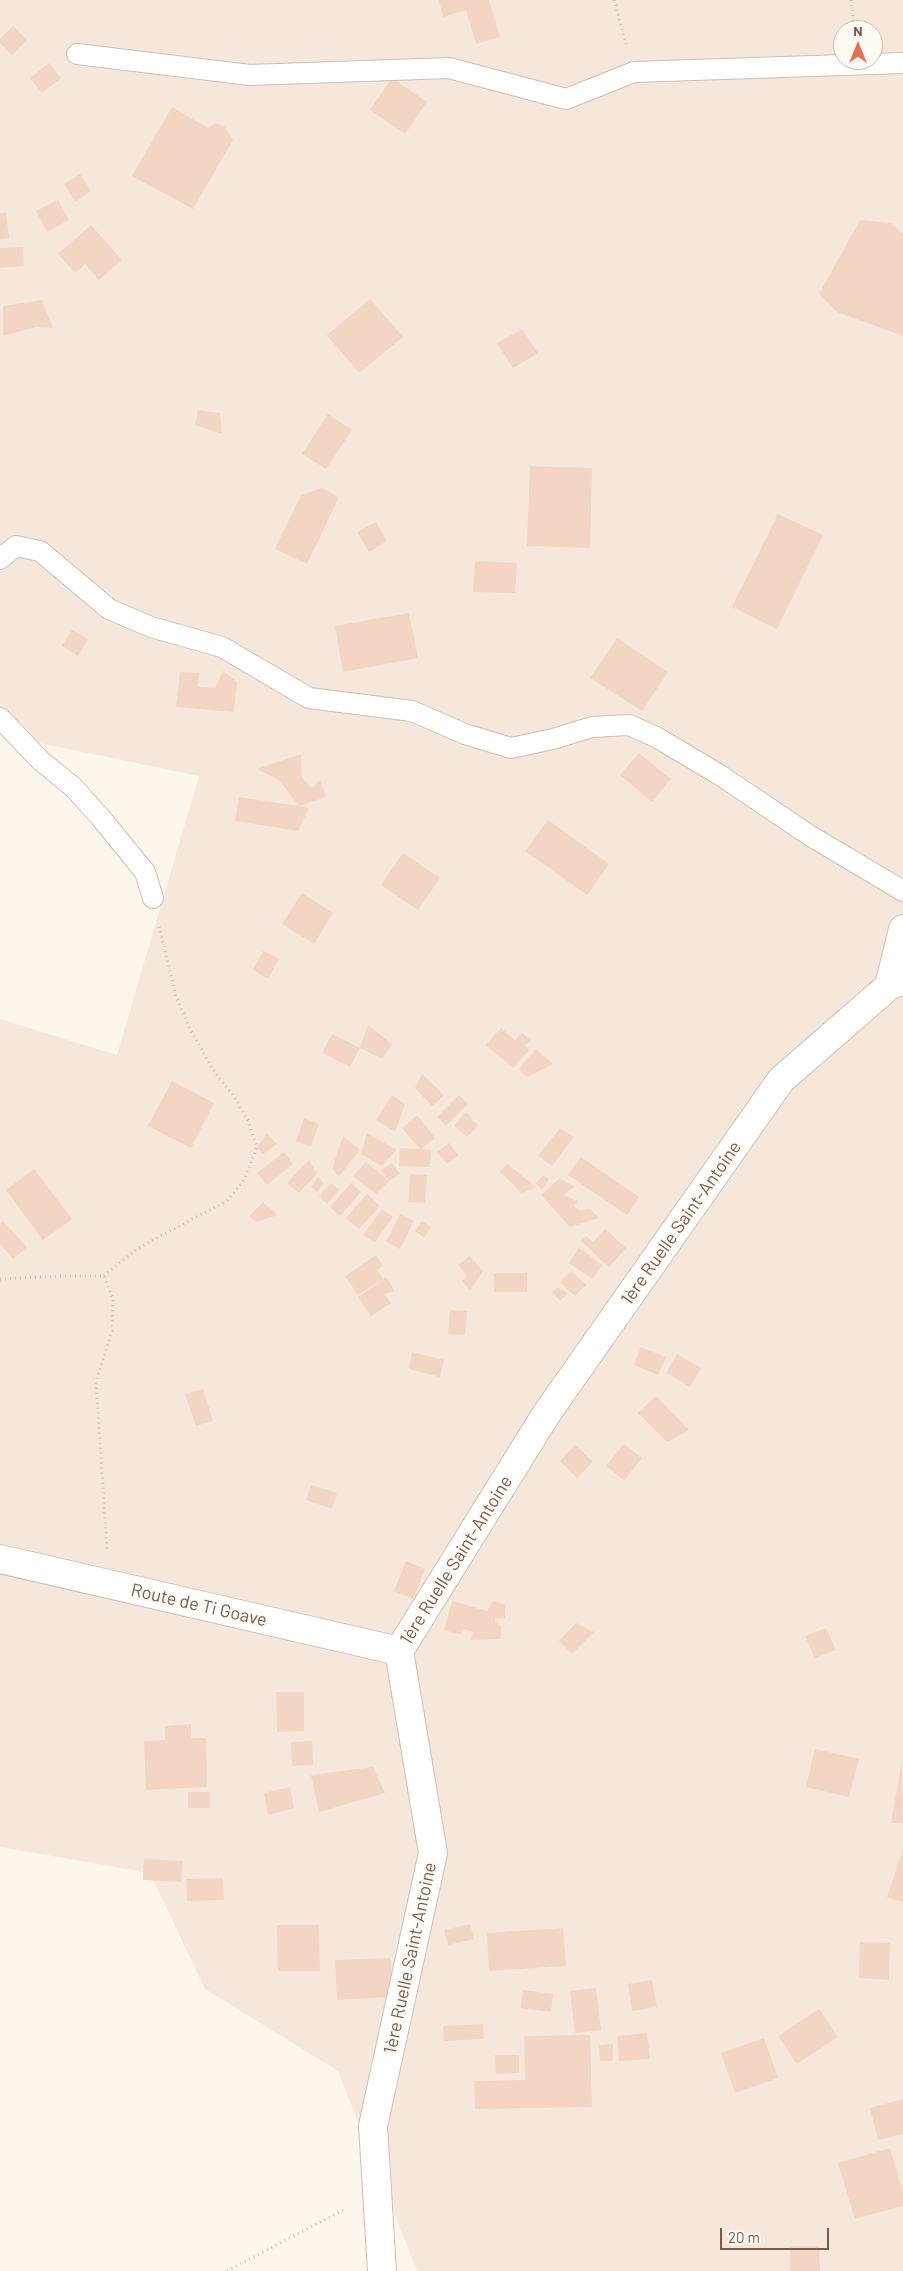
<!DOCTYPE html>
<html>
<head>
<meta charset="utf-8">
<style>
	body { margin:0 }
	#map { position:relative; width:903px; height:2271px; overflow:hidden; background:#fdf6ec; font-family:Barlow,sans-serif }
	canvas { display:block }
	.north { position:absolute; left:833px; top:20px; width:50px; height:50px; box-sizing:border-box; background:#fffaf3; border:1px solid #cabbb1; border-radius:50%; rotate:0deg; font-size:14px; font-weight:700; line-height:20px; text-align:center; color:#7a5c4d }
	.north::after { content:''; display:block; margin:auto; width:18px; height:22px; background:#e76f51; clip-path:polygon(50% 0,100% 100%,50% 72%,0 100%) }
	.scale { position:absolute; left:720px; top:2228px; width:109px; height:22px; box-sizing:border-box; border:2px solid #7a5c4d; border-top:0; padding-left:6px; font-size:15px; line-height:18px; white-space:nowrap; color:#7a5c4d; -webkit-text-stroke:4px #fffaf3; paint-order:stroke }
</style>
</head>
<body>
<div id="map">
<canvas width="903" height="2271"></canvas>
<div class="north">N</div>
<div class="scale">20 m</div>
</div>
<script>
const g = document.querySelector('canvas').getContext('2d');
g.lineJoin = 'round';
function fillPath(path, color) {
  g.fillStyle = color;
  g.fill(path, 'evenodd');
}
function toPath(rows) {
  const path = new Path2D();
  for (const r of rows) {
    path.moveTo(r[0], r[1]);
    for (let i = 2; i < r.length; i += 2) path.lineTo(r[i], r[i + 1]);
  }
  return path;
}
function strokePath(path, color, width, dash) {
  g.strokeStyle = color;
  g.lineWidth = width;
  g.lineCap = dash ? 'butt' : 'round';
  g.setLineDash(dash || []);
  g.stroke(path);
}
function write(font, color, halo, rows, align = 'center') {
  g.font = font + ' Barlow,sans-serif';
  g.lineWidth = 4;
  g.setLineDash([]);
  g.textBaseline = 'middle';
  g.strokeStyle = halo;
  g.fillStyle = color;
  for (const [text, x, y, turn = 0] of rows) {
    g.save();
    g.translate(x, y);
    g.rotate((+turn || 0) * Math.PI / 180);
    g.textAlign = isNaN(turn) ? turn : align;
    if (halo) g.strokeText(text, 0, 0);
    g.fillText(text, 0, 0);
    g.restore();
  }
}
fillPath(toPath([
	[0,0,903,0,903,2271,417,2271,338,2071,205,1989,150,1873,0,1847,0,1019,117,1055,199,776,0,735],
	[843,30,873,30,873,60,843,60]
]), '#f5e8da');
fillPath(toPath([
	[439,0,489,0,500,37,476,44,466,10,443,17],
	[13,26,27,40,12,55,0,43,0,39],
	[49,63,61,78,42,93,30,78],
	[392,78,427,102,405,134,370,110],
	[172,107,208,128,216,123,225,127,233,140,193,209,132,176],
	[80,174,91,191,75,202,64,184],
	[58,200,69,220,47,232,36,211],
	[6,212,9,238,0,239,0,213],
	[860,220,891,223,903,234,903,336,837,312,819,294],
	[91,225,122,260,99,280,85,264,75,273,58,254],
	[23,247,24,266,0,268,0,248],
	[370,299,403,337,359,373,327,335],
	[42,300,53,328,36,327,3,336,3,306],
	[522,329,538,353,513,368,497,343],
	[198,410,220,413,222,434,195,425],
	[328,414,352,430,326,469,302,454],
	[530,466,592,468,590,548,527,546],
	[322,488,339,497,307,564,275,549,301,495],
	[778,514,823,535,777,629,732,607],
	[376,522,387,541,369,552,357,532],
	[475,561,517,563,515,593,473,592],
	[409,613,418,658,343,672,335,626],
	[72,630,88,639,78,656,62,646],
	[617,638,668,672,642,711,590,678],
	[223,671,237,682,234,712,176,707,180,672,199,673,198,687,215,688],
	[639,753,671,779,652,802,620,775],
	[301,754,302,778,312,788,320,780,326,797,299,806,309,808,298,831,235,821,239,797,299,806,279,780,257,769],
	[548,820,609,864,587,895,525,851],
	[403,853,440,878,418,910,381,885],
	[302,893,333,913,314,944,282,924],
	[263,951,279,959,268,979,253,970],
	[368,1025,392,1044,382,1059,360,1048],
	[501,1028,515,1040,522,1033,530,1040,525,1046,529,1050,513,1068,486,1045],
	[332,1034,360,1048,350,1067,322,1053],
	[536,1049,553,1064,527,1077,519,1069],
	[422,1074,444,1095,432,1106,415,1088],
	[172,1081,214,1103,191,1148,148,1126],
	[392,1095,405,1104,395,1132,376,1120],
	[459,1095,468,1104,446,1126,437,1117],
	[466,1112,478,1126,467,1137,454,1126],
	[417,1115,435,1138,421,1149,431,1150,430,1167,399,1166,400,1148,420,1149,402,1128],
	[304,1118,319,1124,311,1147,296,1141],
	[560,1128,574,1137,552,1166,538,1156],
	[367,1133,397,1150,381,1166,361,1154],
	[267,1134,277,1144,263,1154,257,1147],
	[343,1136,360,1150,339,1176,332,1169],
	[449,1143,458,1155,447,1164,437,1152],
	[284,1152,293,1164,267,1185,257,1173],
	[581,1157,639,1197,627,1215,568,1175],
	[309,1160,317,1174,299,1193,287,1183],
	[366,1162,389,1181,376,1194,353,1176],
	[392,1163,400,1174,389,1181,381,1170],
	[507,1164,536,1187,522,1193,500,1172],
	[34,1169,72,1219,43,1240,6,1190],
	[410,1174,427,1175,425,1203,408,1202],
	[544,1175,549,1179,542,1190,536,1183],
	[318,1177,324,1183,317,1192,311,1187],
	[560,1178,575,1187,563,1195,578,1201,574,1206,579,1211,590,1209,599,1218,570,1227,541,1195],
	[331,1183,339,1190,327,1204,319,1196],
	[351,1183,361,1192,340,1216,330,1207],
	[367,1194,380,1206,359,1229,346,1218],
	[263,1202,278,1215,256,1222,249,1216],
	[382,1209,393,1217,375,1242,363,1235],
	[400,1214,414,1221,400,1249,386,1242],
	[3,1221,27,1247,13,1259,0,1244,0,1223],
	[422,1221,431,1227,424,1238,415,1231],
	[605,1229,626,1248,609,1267,581,1241,586,1236,593,1242],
	[579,1248,602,1265,592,1279,569,1263],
	[376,1255,383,1266,377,1270,383,1279,358,1295,345,1276],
	[470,1256,483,1271,470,1290,462,1281,467,1276,458,1265],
	[571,1271,586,1285,575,1296,560,1282],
	[494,1273,527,1273,527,1292,494,1292],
	[386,1277,395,1291,384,1294,391,1303,371,1316,358,1297],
	[557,1287,568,1293,560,1301,552,1292],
	[450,1310,467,1311,465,1335,448,1334],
	[641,1347,666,1357,658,1375,634,1365],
	[412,1352,444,1360,440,1377,409,1369],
	[677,1354,701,1368,690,1387,666,1373],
	[203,1389,213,1421,196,1426,185,1394],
	[656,1396,689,1430,667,1442,638,1413],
	[624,1444,642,1458,624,1480,606,1466],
	[575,1445,593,1462,577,1478,560,1461],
	[311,1485,337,1493,332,1509,306,1500],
	[406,1561,425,1569,413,1599,394,1591],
	[452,1601,487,1611,493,1601,505,1605,505,1618,495,1618,495,1622,501,1626,501,1639,471,1640,473,1632,463,1629,461,1635,444,1630],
	[576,1623,594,1632,572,1654,559,1641],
	[826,1628,836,1650,815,1658,805,1636],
	[276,1692,304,1692,304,1731,277,1732],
	[191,1724,191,1738,206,1738,207,1787,146,1790,144,1741,165,1740,165,1726],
	[312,1741,313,1765,292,1766,291,1742],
	[815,1749,859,1759,849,1797,806,1787],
	[902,1762,903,1823,891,1823],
	[373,1767,385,1793,319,1812,311,1775],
	[290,1787,294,1808,268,1815,264,1793],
	[188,1792,210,1792,210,1808,188,1808],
	[903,1849,903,1902,887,1897],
	[144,1859,183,1861,181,1882,143,1880],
	[223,1878,224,1900,187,1901,186,1879],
	[470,1924,474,1939,448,1945,444,1930],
	[277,1925,319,1925,320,1971,278,1971],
	[563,1928,566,1966,489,1971,487,1933],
	[860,1942,890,1943,889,1980,859,1978],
	[391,1958,392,1997,337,2000,335,1960],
	[652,1980,657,2007,632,2011,628,1984],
	[596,1988,601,2030,575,2033,570,1991],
	[523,1990,553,1994,551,2012,521,2008],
	[819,2009,838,2037,797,2064,778,2036],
	[483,2024,484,2039,444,2041,443,2026],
	[647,2033,650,2059,619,2061,617,2036],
	[590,2035,592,2107,475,2109,474,2081,525,2080,524,2036],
	[764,2038,778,2078,735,2093,721,2053],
	[613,2044,613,2061,600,2061,599,2045],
	[495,2055,519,2055,519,2073,496,2074],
	[903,2099,903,2134,878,2140,870,2108],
	[890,2148,903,2193,903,2206,855,2219,838,2163],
	[790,2246,819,2246,820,2271,790,2271]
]), '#f3d5c3');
const service = toPath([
	[77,54,250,75,449,68,566,99,634,72,903,63],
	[0,559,16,546,40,551,109,609,151,627,222,647,309,698,412,711,465,734,511,748,553,739,592,727,629,725,656,737,720,775,809,835,903,891],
	[0,718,40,760,73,787,101,818,145,872,153,898]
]);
const minor = toPath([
	[889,986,903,929],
	[0,1559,399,1651],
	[382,2271,373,2126,433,1853,399,1651,547,1413,781,1080,889,986,903,980]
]);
strokePath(service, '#d1beb0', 22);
strokePath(minor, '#d1beb0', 30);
strokePath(toPath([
	[614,0,626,44],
	[851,0,855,30],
	[104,1276,138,1248,227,1201,244,1180,257,1147,248,1121,235,1098,213,1070,189,1027,176,996,159,926],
	[0,1279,61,1276,104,1276,113,1299,112,1331,96,1382,107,1549],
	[227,2271,345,2209]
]), '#d9b8a5', 3, [1, 4]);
strokePath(service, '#fff', 20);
strokePath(minor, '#fff', 28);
write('18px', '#7a5c4d', '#fffaf3', [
	["1ère Ruelle Saint-Antoine",681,1223,-55],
	["1ère Ruelle Saint-Antoine",456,1560,-58],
	["Route de Ti Goave",199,1605,13],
	["1ère Ruelle Saint-Antoine",410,1958,-78]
]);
</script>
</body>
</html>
